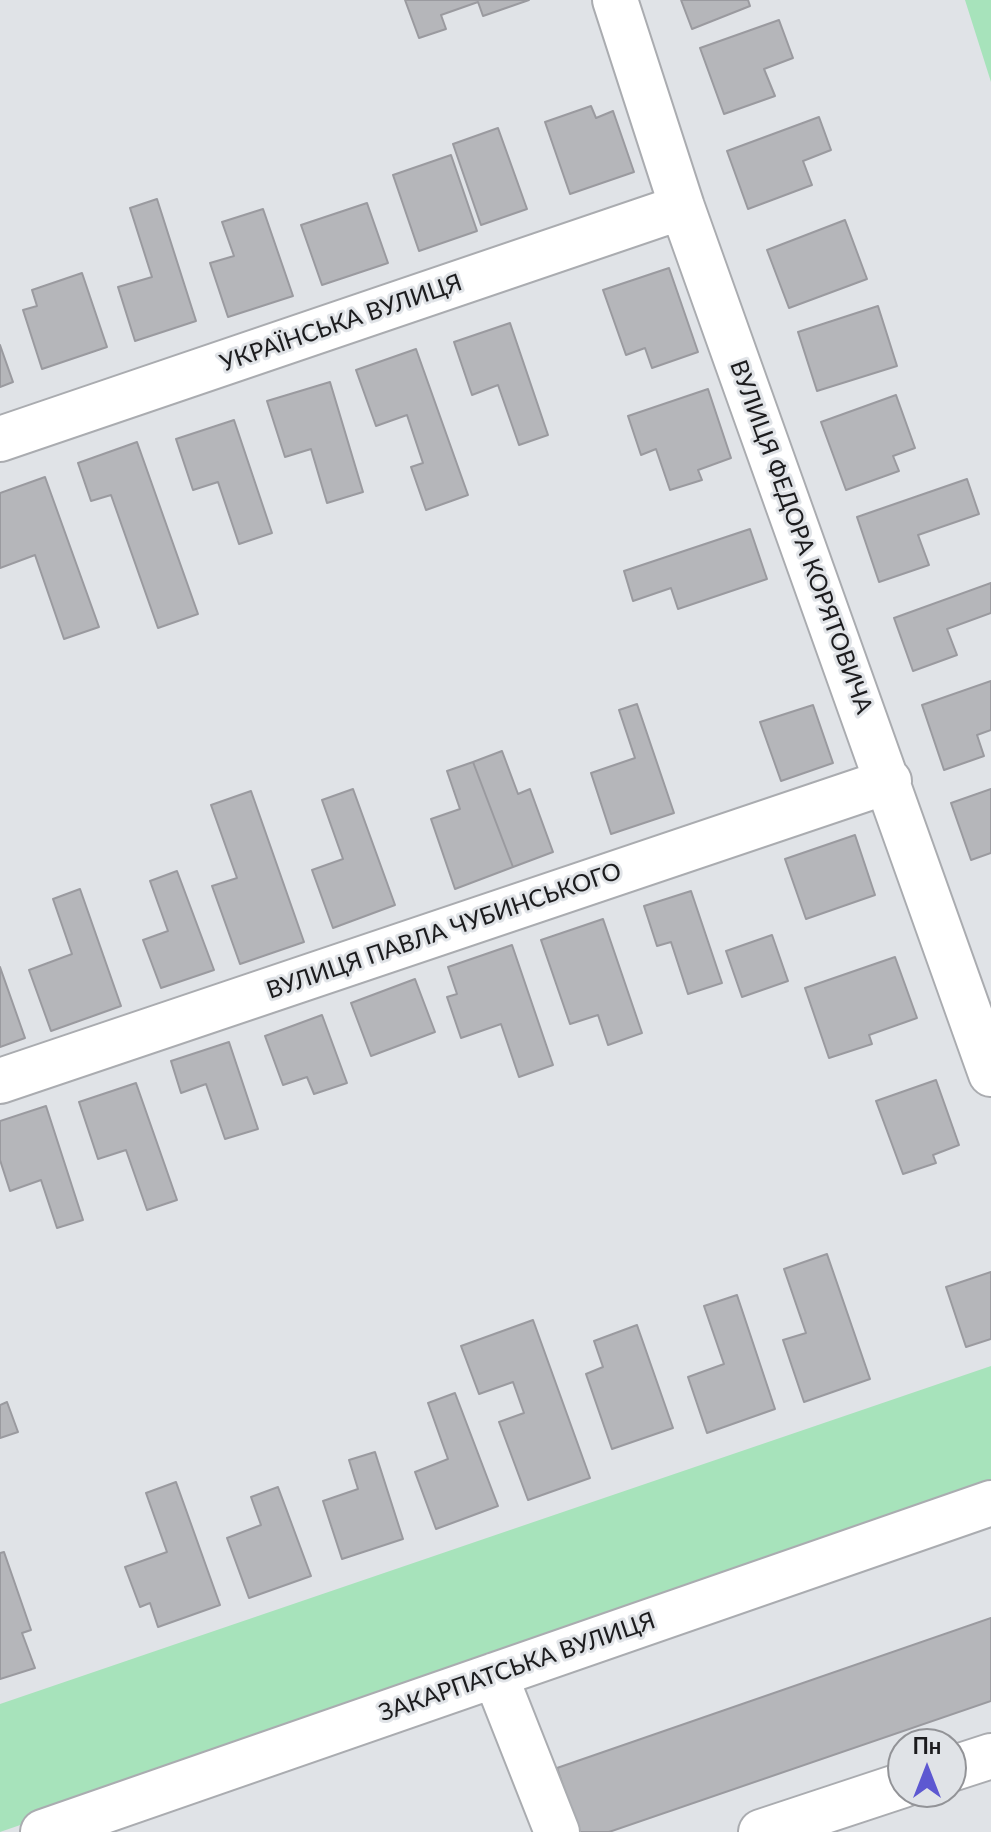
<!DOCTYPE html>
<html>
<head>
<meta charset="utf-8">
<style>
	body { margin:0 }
	#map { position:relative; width:991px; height:1832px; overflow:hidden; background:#e0e3e7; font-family:Lato,sans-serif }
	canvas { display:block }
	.north { position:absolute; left:887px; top:1728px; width:80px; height:80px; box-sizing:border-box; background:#e0e3e7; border:2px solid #929397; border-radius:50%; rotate:0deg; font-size:22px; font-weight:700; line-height:32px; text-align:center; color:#1c1c1e }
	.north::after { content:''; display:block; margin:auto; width:28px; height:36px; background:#5d58d1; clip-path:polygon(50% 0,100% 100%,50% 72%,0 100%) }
</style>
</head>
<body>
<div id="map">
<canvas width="991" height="1832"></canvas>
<div class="north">Пн</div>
</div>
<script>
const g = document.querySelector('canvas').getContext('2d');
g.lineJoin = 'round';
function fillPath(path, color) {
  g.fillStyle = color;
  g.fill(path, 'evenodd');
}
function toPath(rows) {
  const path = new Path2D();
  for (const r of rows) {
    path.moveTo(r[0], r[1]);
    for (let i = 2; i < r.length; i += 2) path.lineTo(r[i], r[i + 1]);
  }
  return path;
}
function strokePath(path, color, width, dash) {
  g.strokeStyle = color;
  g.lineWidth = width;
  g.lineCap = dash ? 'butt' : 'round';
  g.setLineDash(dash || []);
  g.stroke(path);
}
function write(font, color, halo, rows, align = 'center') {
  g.font = font + ' Lato,sans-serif';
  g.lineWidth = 6;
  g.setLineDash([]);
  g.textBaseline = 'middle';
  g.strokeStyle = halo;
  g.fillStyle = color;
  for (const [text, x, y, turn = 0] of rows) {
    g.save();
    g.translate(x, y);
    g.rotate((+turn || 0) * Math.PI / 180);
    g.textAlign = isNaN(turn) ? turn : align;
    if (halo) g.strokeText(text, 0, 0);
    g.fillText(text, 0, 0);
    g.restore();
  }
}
fillPath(toPath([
	[965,0,991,0,991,82],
	[991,1366,991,1491,0,1832,0,1704]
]), '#a7e3bb');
const building = toPath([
	[405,0,529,0,483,16,478,2,441,15,446,29,419,38,405,0],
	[681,0,748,0,750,6,692,29,681,0],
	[779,20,793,58,764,69,775,96,724,114,700,48,779,20],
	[591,106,596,118,613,111,634,172,570,194,545,122,591,106],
	[819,117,831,150,803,161,812,185,748,209,727,151,819,117],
	[498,128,527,209,481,225,453,144,498,128],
	[451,155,477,231,419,251,393,175,451,155],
	[157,199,196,321,135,341,118,287,152,277,130,208,157,199],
	[367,203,388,263,322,285,301,225,367,203],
	[263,209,293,296,228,317,210,263,234,256,222,222,263,209],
	[845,220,867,279,789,308,767,250,845,220],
	[669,268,698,352,652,368,645,348,626,355,603,290,669,268],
	[82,273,107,347,42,369,23,310,37,306,32,290,82,273],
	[878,306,897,366,817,391,798,332,878,306],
	[510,323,548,435,519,445,498,385,472,395,454,342,510,323],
	[0,345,13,382,0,387,0,345],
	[416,349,468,495,426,510,411,467,423,463,407,415,376,426,356,370,416,349],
	[330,382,363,492,327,503,311,449,285,457,267,401,330,382],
	[708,389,731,458,698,470,702,480,670,490,656,449,641,455,628,416,708,389],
	[896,395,915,448,893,456,899,471,846,490,821,422,896,395],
	[234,420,272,533,239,544,218,482,193,490,176,439,234,420],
	[137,442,198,614,158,628,111,495,91,501,78,463,137,442],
	[45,477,99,627,64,639,35,555,0,568,0,493,45,477],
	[967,479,979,514,918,535,929,565,879,582,857,517,967,479],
	[750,529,767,579,678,609,671,588,633,601,624,571,750,529],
	[991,583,991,613,947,629,957,655,913,671,894,618,991,583],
	[991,681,991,730,977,735,984,756,944,770,922,705,991,681],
	[637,704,674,813,611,834,591,773,635,758,619,710,637,704],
	[813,705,833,763,781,781,760,722,813,705],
	[502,751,518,794,530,789,553,852,513,867,473,762,502,751],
	[473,762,513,867,455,889,431,819,460,809,447,771,473,762],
	[353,789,395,905,333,928,312,870,343,859,322,800,353,789],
	[991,789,991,853,971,860,951,803,991,789],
	[251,791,304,942,240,964,212,886,237,878,211,805,251,791],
	[855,835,875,895,806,919,785,859,855,835],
	[177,871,214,970,161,988,143,940,168,931,150,881,177,871],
	[80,889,121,1006,51,1031,29,970,72,954,53,899,80,889],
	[691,891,722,983,688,994,671,942,657,946,644,906,691,891],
	[603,919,642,1033,608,1045,598,1015,570,1024,541,940,603,919],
	[772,935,788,981,742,997,726,951,772,935],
	[512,945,553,1065,519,1077,501,1024,461,1038,447,997,457,994,448,967,512,945],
	[895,957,917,1018,869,1035,872,1044,829,1058,805,988,895,957],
	[0,967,25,1038,0,1047,0,967],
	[415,979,435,1032,371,1056,351,1003,415,979],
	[322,1015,347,1083,314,1094,307,1077,283,1085,265,1036,322,1015],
	[229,1042,258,1129,225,1139,206,1084,181,1093,171,1061,229,1042],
	[936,1080,959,1145,933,1155,936,1163,903,1174,876,1101,936,1080],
	[136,1083,177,1200,147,1210,126,1150,98,1159,79,1102,136,1083],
	[46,1106,83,1220,57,1228,41,1180,10,1191,0,1160,0,1121,46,1106],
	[827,1254,870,1379,804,1402,783,1340,806,1333,784,1269,827,1254],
	[991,1272,991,1339,966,1347,946,1287,991,1272],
	[737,1295,775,1409,707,1433,688,1377,724,1364,704,1306,737,1295],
	[533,1320,590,1478,528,1500,499,1422,524,1413,513,1382,479,1394,461,1346,533,1320],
	[637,1325,673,1428,612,1449,586,1374,603,1367,594,1341,637,1325],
	[455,1393,498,1506,436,1529,415,1472,448,1459,428,1403,455,1393],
	[7,1402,18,1432,0,1438,0,1405,7,1402],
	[375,1452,403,1539,342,1559,323,1501,358,1489,349,1460,375,1452],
	[176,1482,220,1605,158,1627,150,1603,140,1607,125,1567,167,1552,146,1493,176,1482],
	[278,1487,311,1576,249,1598,227,1538,261,1525,251,1497,278,1487],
	[4,1552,31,1630,22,1633,35,1668,0,1679,0,1553,4,1552],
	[991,1618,991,1701,609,1832,579,1832,557,1768,991,1618]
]);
fillPath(building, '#b5b6ba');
strokePath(building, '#9a9a9f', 2);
const minor = toPath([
	[615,0,682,207,991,1074],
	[0,439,682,207],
	[0,1081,889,781],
	[495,1675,557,1832],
	[951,1769,991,1756],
	[43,1832,991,1503],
	[761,1832,903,1785]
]);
strokePath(minor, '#aaacb0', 48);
strokePath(minor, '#fff', 44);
write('24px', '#1c1c1e', '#e0e3e7', [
	["УКРАЇНСЬКА ВУЛИЦЯ",341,323,-19],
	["ВУЛИЦЯ ФЕДОРА КОРЯТОВИЧА",801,537,70],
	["ВУЛИЦЯ ПАВЛА ЧУБИНСЬКОГО",444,931,-19],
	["ЗАКАРПАТСЬКА ВУЛИЦЯ",517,1667,-19]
]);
</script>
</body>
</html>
